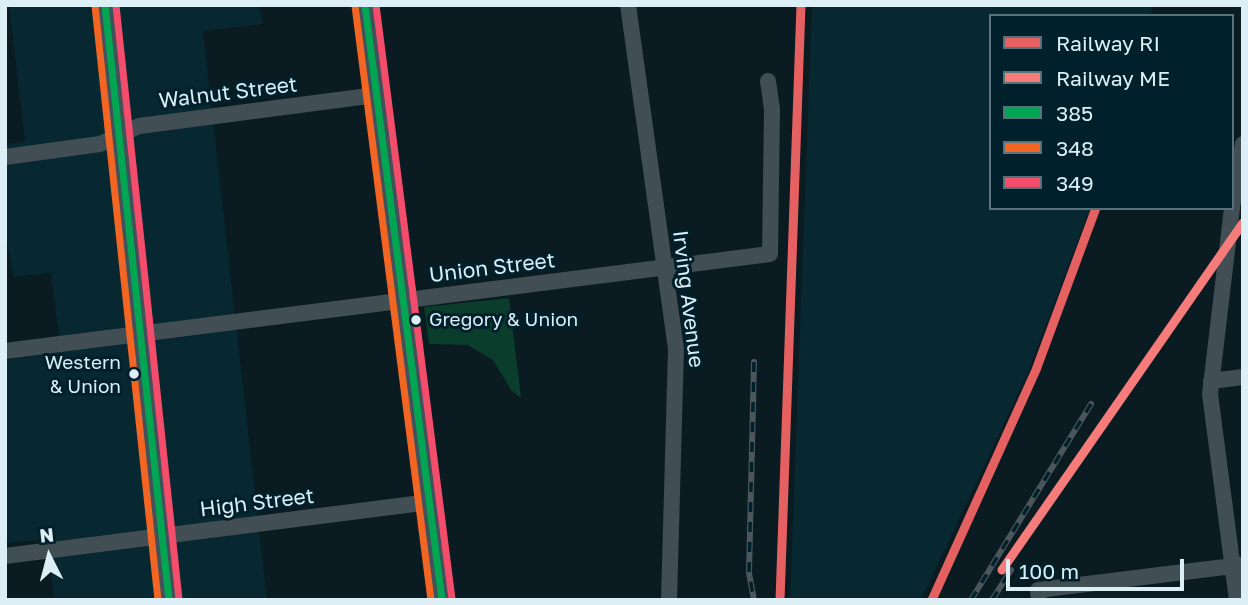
<!DOCTYPE html>
<html>
<head>
<meta charset="utf-8">
<style>
	body { margin:0 }
	#map { position:relative; width:1248px; height:605px; overflow:hidden; background:#0a1b21; font-family:"Golos Text",sans-serif }
	canvas { display:block }
	.frame { position:absolute; inset:0; border:7px solid #dceef6; pointer-events:none }
	.legend { position:absolute; left:989px; top:14px; width:245px; height:196px; box-sizing:border-box; background:#00202b; border:2px solid #58727c; margin:0; padding:9px 12px; list-style:none; font-size:21px; color:#dceef6 }
	.legend li { display:flex; align-items:center; gap:14px; height:35px }
	.legend b { width:35px; border:2px solid #58727c }
	.north { position:absolute; left:14px; top:521px; width:70px; height:70px; -webkit-text-stroke:5px #00202b; paint-order:stroke; rotate:354deg; font-size:19px; font-weight:700; line-height:28px; text-align:center; color:#dceef6 }
	.north::after { content:''; display:block; margin:auto; width:24px; height:32px; background:#dceef6; clip-path:polygon(50% 0,100% 100%,50% 72%,0 100%) }
	.scale { position:absolute; left:1006px; top:559px; width:178px; height:32px; box-sizing:border-box; border:4px solid #dceef6; border-top:0; padding-left:9px; font-size:21px; line-height:24px; white-space:nowrap; color:#dceef6; -webkit-text-stroke:5px #00202b; paint-order:stroke }
</style>
</head>
<body>
<div id="map">
<canvas width="1248" height="605"></canvas>
<div class="frame"></div>
<ul class="legend">
<li><b style="height:9px;background:#e56161"></b>Railway RI</li>
<li><b style="height:9px;background:#f67b7b"></b>Railway ME</li>
<li><b style="height:9px;background:#00a651"></b>385</li>
<li><b style="height:9px;background:#f26522"></b>348</li>
<li><b style="height:9px;background:#f44d6c"></b>349</li>
</ul>
<div class="north">N</div>
<div class="scale">100 m</div>
</div>
<script>
const g = document.querySelector('canvas').getContext('2d');
g.lineJoin = 'round';
function fillPath(path, color) {
  g.fillStyle = color;
  g.fill(path, 'evenodd');
}
function toPath(rows) {
  const path = new Path2D();
  for (const r of rows) {
    path.moveTo(r[0], r[1]);
    for (let i = 2; i < r.length; i += 2) path.lineTo(r[i], r[i + 1]);
  }
  return path;
}
function strokePath(path, color, width, dash) {
  g.strokeStyle = color;
  g.lineWidth = width;
  g.lineCap = dash ? 'butt' : 'round';
  g.setLineDash(dash || []);
  g.stroke(path);
}
function write(font, color, halo, rows, align = 'center') {
  g.font = font + ' "Golos Text",sans-serif';
  g.lineWidth = 6;
  g.setLineDash([]);
  g.textBaseline = 'middle';
  g.strokeStyle = halo;
  g.fillStyle = color;
  for (const [text, x, y, turn = 0] of rows) {
    g.save();
    g.translate(x, y);
    g.rotate((+turn || 0) * Math.PI / 180);
    g.textAlign = isNaN(turn) ? turn : align;
    if (halo) g.strokeText(text, 0, 0);
    g.fillText(text, 0, 0);
    g.restore();
  }
}
fillPath(toPath([
	[9,5,259,5,263,24,203,31,267,600,54,600,47,539,5,543,5,360,61,352,51,273,13,277,5,229,5,145,25,141],
	[812,5,1153,5,1150,16,991,16,991,208,1090,208,1026,377,921,600,790,600]
]), '#072731');
fillPath(toPath([
	[509,298,521,398,511,390,493,360,468,345,429,344,424,307]
]), '#0b3d2c');
strokePath(toPath([
	[628,5,676,349,669,600],
	[5,157,100,144,139,126,376,95],
	[1232,207,1243,144],
	[1232,208,1210,394,1237,600],
	[5,351,770,254,772,109,768,81],
	[1211,381,1243,377],
	[5,556,430,502],
	[1039,600,1038,590,1241,565]
]), '#414e54', 16);
strokePath(toPath([
	[105,5,169,600],
	[365,5,442,600]
]), '#42515a', 19);
const rail = toPath([
	[754,362,749,573,754,600],
	[971,600,1091,404],
	[992,600,1011,570]
]);
strokePath(rail, '#4a565c', 6);
strokePath(rail, '#00202b', 3.5, [10]);
strokePath(toPath([
	[105,5,169,600],
	[365,5,442,600]
]), '#00a651', 7);
strokePath(toPath([
	[95,6,158,600],
	[355,6,431,600]
]), '#f26522', 7);
strokePath(toPath([
	[116,5,179,599],
	[376,5,452,599]
]), '#f44d6c', 7);
strokePath(toPath([
	[780,600,801,5],
	[932,600,1036,370,1096,208]
]), '#e56161', 9);
strokePath(toPath([
	[1002,570,1243,223]
]), '#f67b7b', 9);
for (const [x, y, r, color] of [
	[416,320,6,"#dceef6"],
	[134,374,6,"#dceef6"]
]) {
  const dot = new Path2D();
  dot.arc(x, y, r, 0, 2 * Math.PI);
  g.fillStyle = color;
  g.fill(dot);
  strokePath(dot, '#00202b', 2.5);
}
write('19px', '#dceef6', '#00202b', [
	["Gregory & Union",429,320],
	["Western",121,363,"right"],
	["& Union",121,387,"right"]
], 'left');
write('21px', '#dceef6', '#00202b', [
	["Walnut Street",228,93,-7],
	["Union Street",492,268,-7],
	["Irving Avenue",688,299,83],
	["High Street",257,503,-7]
]);
</script>
</body>
</html>
